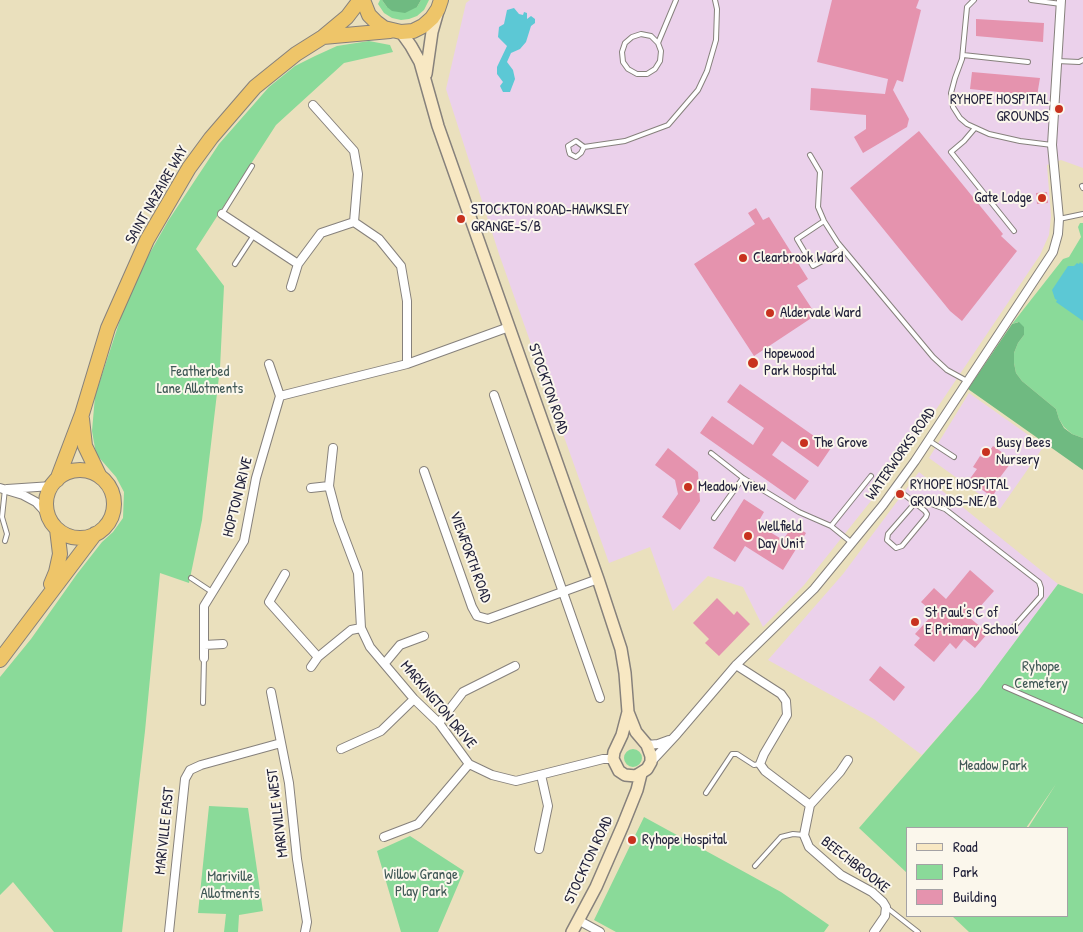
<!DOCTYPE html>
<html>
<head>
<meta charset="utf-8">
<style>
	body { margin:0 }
	#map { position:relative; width:1083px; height:932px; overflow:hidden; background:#eae0bd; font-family:"Patrick Hand",sans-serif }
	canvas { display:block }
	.legend { position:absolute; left:906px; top:827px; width:162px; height:90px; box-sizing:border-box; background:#fbf7ec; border:1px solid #a4a2a5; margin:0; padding:6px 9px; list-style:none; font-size:15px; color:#22223b }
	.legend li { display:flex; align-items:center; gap:10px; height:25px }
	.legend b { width:25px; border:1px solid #a4a2a5 }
</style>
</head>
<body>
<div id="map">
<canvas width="1083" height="932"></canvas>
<ul class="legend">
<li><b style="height:6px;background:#f8e8c3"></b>Road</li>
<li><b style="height:14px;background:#8ada99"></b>Park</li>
<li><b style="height:14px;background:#e593ae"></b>Building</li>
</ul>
</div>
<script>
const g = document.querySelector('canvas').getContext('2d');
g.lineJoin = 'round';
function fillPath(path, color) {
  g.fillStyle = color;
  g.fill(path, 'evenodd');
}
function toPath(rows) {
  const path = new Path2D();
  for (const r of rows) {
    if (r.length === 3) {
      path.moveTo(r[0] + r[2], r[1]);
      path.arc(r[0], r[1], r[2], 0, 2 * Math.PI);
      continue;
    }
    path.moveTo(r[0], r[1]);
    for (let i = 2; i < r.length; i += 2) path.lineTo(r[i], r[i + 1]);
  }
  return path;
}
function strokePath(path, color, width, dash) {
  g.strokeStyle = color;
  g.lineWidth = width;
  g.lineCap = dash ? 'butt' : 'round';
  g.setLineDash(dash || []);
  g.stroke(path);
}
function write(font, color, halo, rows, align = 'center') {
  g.font = font + ' "Patrick Hand",sans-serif';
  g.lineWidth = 4;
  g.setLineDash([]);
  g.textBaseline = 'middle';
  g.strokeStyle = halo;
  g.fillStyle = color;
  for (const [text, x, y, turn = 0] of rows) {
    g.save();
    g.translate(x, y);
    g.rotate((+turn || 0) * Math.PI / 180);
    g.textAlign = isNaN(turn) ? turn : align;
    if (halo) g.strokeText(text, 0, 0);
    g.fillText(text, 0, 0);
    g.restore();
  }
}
fillPath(toPath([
	[470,0,1083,0,1083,168,1061,160,1047,165,1051,216,1049,235,1040,255,894,472,804,585,763,627,743,587,708,576,673,611,650,547,609,563,499,254,446,89,466,3],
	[969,393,1044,446,1000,509,929,458],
	[919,472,1058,584,979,690,922,755,874,719,768,660,843,574]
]), '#ebd1eb');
fillPath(toPath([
	[380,0,382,0,387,7,417,7,421,0,429,0,424,10,417,16,409,19,401,20,392,18,384,13,378,4],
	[369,41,390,45,393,52,344,63,276,125,196,249,224,286,220,368,202,520,189,583,160,573,145,731,122,932,54,932,13,882,0,895,0,677,31,639,77,574,102,542,113,532,123,518,124,492,116,477,96,454,92,431,95,396,122,314,147,258,168,221,219,144,269,87,295,66,315,56,337,46],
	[1080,223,1083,223,1083,438,1072,434,1064,427,1059,419,1056,409,1022,381,1016,373,1014,363,1014,353,1018,343,1024,335,1018,322,1012,324,1063,259,1069,257,1081,237,1078,227],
	[1058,584,1083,594,1083,932,969,932,952,916,1067,916,1067,828,1028,828,1056,784,1026,828,907,828,907,873,859,828,979,690],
	[633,758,9],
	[209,806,248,808,263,911,239,915,238,932,224,932,226,914,198,913],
	[644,817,781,892,829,925,824,932,616,932,594,920],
	[410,836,464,871,438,932,401,932,377,851]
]), '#8ada99');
fillPath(toPath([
	[382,0,421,0,417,7,405,13,392,11,387,7],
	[1019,322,1024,327,1024,335,1018,343,1014,353,1014,363,1016,373,1022,381,1056,409,1059,419,1064,428,1072,434,1083,438,1083,470,968,389,1012,324]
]), '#6fba81');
fillPath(toPath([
	[514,8,519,14,523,15,524,12,527,13,527,19,531,16,535,19,535,23,531,26,526,42,520,49,511,53,507,62,513,70,515,79,510,92,503,92,500,86,503,82,497,74,497,67,507,46,498,37,499,27,504,24,507,10],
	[1080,262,1083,264,1083,321,1056,302,1057,300,1055,299,1052,290,1068,266,1074,266,1077,263,1079,264]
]), '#5cc8d5');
fillPath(toPath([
	[832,0,919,0,916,8,921,10,903,82,897,80,893,90,909,119,907,127,863,153,854,137,866,129,866,115,810,110,811,88,885,94,888,79,817,62],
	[976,19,1044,23,1043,42,976,36],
	[972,72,1040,78,1037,96,970,89],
	[919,131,1003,234,1001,236,1017,251,962,321,950,311,850,188],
	[1047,192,1048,203,1037,204,1036,193],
	[756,208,763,220,769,217,808,279,797,286,816,315,754,356,694,264,755,224,748,213],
	[740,384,831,448,818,467,782,441,772,455,809,481,795,500,700,433,712,416,753,445,764,428,727,402],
	[993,446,1013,460,995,484,999,486,992,497,969,480,977,469,973,467,980,456,984,458],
	[668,448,698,472,700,501,680,530,662,517,678,494,675,480,655,465],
	[744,499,764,512,757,524,783,540,793,525,806,533,783,570,745,546,735,562,713,548],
	[970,570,994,591,970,618,988,633,975,648,964,639,956,649,950,643,934,662,914,645,920,638,915,634,934,613,921,602,934,588,946,599],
	[717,598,734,615,737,611,750,624,719,656,705,643,709,639,693,623],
	[880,666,905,687,894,701,869,680]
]), '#e593ae');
const lane = toPath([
	[974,0,967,7,962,59,955,78,951,93,953,107,960,118,967,124,989,134,1020,141,1052,145],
	[1031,0,1061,4],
	[658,43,651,36,641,34,632,37,625,43,622,52,623,62,628,69,637,74,647,74,655,69,660,61,661,51,658,43,676,0],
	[963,55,1028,62],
	[1057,61,1079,62,1083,60],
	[975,128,964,141,951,152,1014,231],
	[584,147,581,153,576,157,570,154,569,151,568,146,576,141,584,147,625,141,668,125,698,90,707,71,716,40,717,9,715,0],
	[810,155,820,172,818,207,824,221,838,243,933,357,947,370,967,381],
	[1082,186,1083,188],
	[222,214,252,166],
	[1059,219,1083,214],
	[824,221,797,239,813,266,828,258,842,248],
	[235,264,254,235],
	[928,440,954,457],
	[711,453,743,478,799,512,831,526,852,543],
	[896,488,915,503,925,511,927,514,926,517,902,546,896,548,887,540,888,534,915,503,926,502,945,509,1039,582,1041,588,1041,596,1010,631],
	[714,518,743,478],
	[831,526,871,476],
	[5,541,7,534,2,517,5,489],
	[191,578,212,592],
	[1005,687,1083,721],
	[203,703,204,658],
	[706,793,732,754,737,754,754,765,760,764],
	[755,866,781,837,793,834,804,835],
	[886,907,918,932]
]);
const street = toPath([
	[313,105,354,151,358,174,354,222],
	[222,214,298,264],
	[354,222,379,239,401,266,407,301,407,364],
	[291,287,298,264,321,233,354,222],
	[269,364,280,396],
	[494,395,600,698],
	[333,448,329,486,338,520,358,573,361,628,370,647,414,699,439,723,469,764,492,775,516,781,603,759,613,759],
	[424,471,472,607,477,616,488,619,598,579],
	[0,488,23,495,36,502,49,516],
	[311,488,329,486],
	[7,489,52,486],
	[285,574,269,602,318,657,351,630,361,628],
	[204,645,223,644],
	[204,658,204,606,244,541,256,478,280,396,407,364,509,327],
	[385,663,400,645,424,636],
	[736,665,781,694,786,701,787,715,764,754,760,764,765,771,810,805,804,835,809,847,841,875,872,892,883,902,886,907,885,916,874,932],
	[311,667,318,657],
	[271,692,289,783,297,859,307,922,305,932],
	[439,723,463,692,515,666],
	[647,745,658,744,669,740],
	[341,749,381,731,414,699],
	[651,762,677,734,736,665,814,589,883,505,915,461,1053,252,1058,234,1059,219,1052,145,1061,0],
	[810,805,840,772,848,760],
	[384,837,418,824,469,764],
	[539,849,548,806,541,775],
	[578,920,600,932],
	[169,932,185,779,190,770,201,765,281,743]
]);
const secondary = toPath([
	[401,32,411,46,420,62,438,126,598,579,621,649,625,673,628,712,622,735,614,752,613,759,619,771,625,775,636,776,647,769,651,762,651,756,647,745,636,732,628,712],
	[426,74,432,32,438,11],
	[572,932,596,887,623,825,637,790,641,774]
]);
const highway = toPath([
	[363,0,369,15,376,22,384,28,401,32,413,31,423,26,432,18,438,9,441,0],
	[323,37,390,31],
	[82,419,85,446,99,475],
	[80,504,34],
	[57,480,82,414,108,328,147,240,189,168,211,138,255,87,296,54,323,37,347,17,360,0],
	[51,584,56,572,60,554,57,529],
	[0,660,95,534]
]);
strokePath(lane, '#86817c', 6);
strokePath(street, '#86817c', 10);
strokePath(secondary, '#86817c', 14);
strokePath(highway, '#86817c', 16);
strokePath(lane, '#fff', 4);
strokePath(street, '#fff', 8);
strokePath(secondary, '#f8e8c3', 11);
strokePath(highway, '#eec569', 14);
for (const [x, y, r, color] of [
	[1059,109,5,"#c8321e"],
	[1042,198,5,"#c8321e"],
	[461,219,5,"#c8321e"],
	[743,258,5,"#c8321e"],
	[770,313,5,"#c8321e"],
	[753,363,6,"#c8321e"],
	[804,443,5,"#c8321e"],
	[986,452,5,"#c8321e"],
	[688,487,5,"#c8321e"],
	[900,494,5,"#c8321e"],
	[748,536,5,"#c8321e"],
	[915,622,5,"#c8321e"],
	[632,840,5,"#c8321e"]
]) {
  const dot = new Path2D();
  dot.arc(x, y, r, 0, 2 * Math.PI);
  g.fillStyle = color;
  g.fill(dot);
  strokePath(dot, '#fbf7ec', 2);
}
write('15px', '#22223b', '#fbf7ec', [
	["RYHOPE HOSPITAL",1049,100,"right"],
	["GROUNDS",1049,117,"right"],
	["Gate Lodge",1032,198,"right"],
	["STOCKTON ROAD-HAWKSLEY",471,210],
	["GRANGE-S/B",471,227],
	["Clearbrook Ward",753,258],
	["Aldervale Ward",780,313],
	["Hopewood",764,354],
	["Park Hospital",764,371],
	["The Grove",814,443],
	["Busy Bees",996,443],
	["Nursery",996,460],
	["RYHOPE HOSPITAL",910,485],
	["GROUNDS-NE/B",910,502],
	["Meadow View",698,487],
	["Wellfield",758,527],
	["Day Unit",758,544],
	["St Paul's C of",925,613],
	["E Primary School",925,630],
	["Ryhope Hospital",642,840]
], 'left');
write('15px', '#22223b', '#fbf7ec', [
	["SAINT NAZAIRE WAY",157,195,-60],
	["STOCKTON ROAD",548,389,71],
	["WATERWORKS ROAD",901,454,-55],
	["HOPTON DRIVE",238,497,-76],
	["VIEWFORTH ROAD",470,557,70],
	["MARKINGTON DRIVE",438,705,50],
	["MARIVILLE WEST",278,813,-97],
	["MARIVILLE EAST",165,831,-84],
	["STOCKTON ROAD",589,860,-65],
	["BEECHBROOKE",855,865,38]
]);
write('15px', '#415957', '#fbf7ec', [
	["Featherbed",200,372],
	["Lane Allotments",200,389],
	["Ryhope",1041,667],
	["Cemetery",1041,684],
	["Meadow Park",993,766],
	["Willow Grange",421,875],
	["Play Park",421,892],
	["Mariville",230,877],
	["Allotments",230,894]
]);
</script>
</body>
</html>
